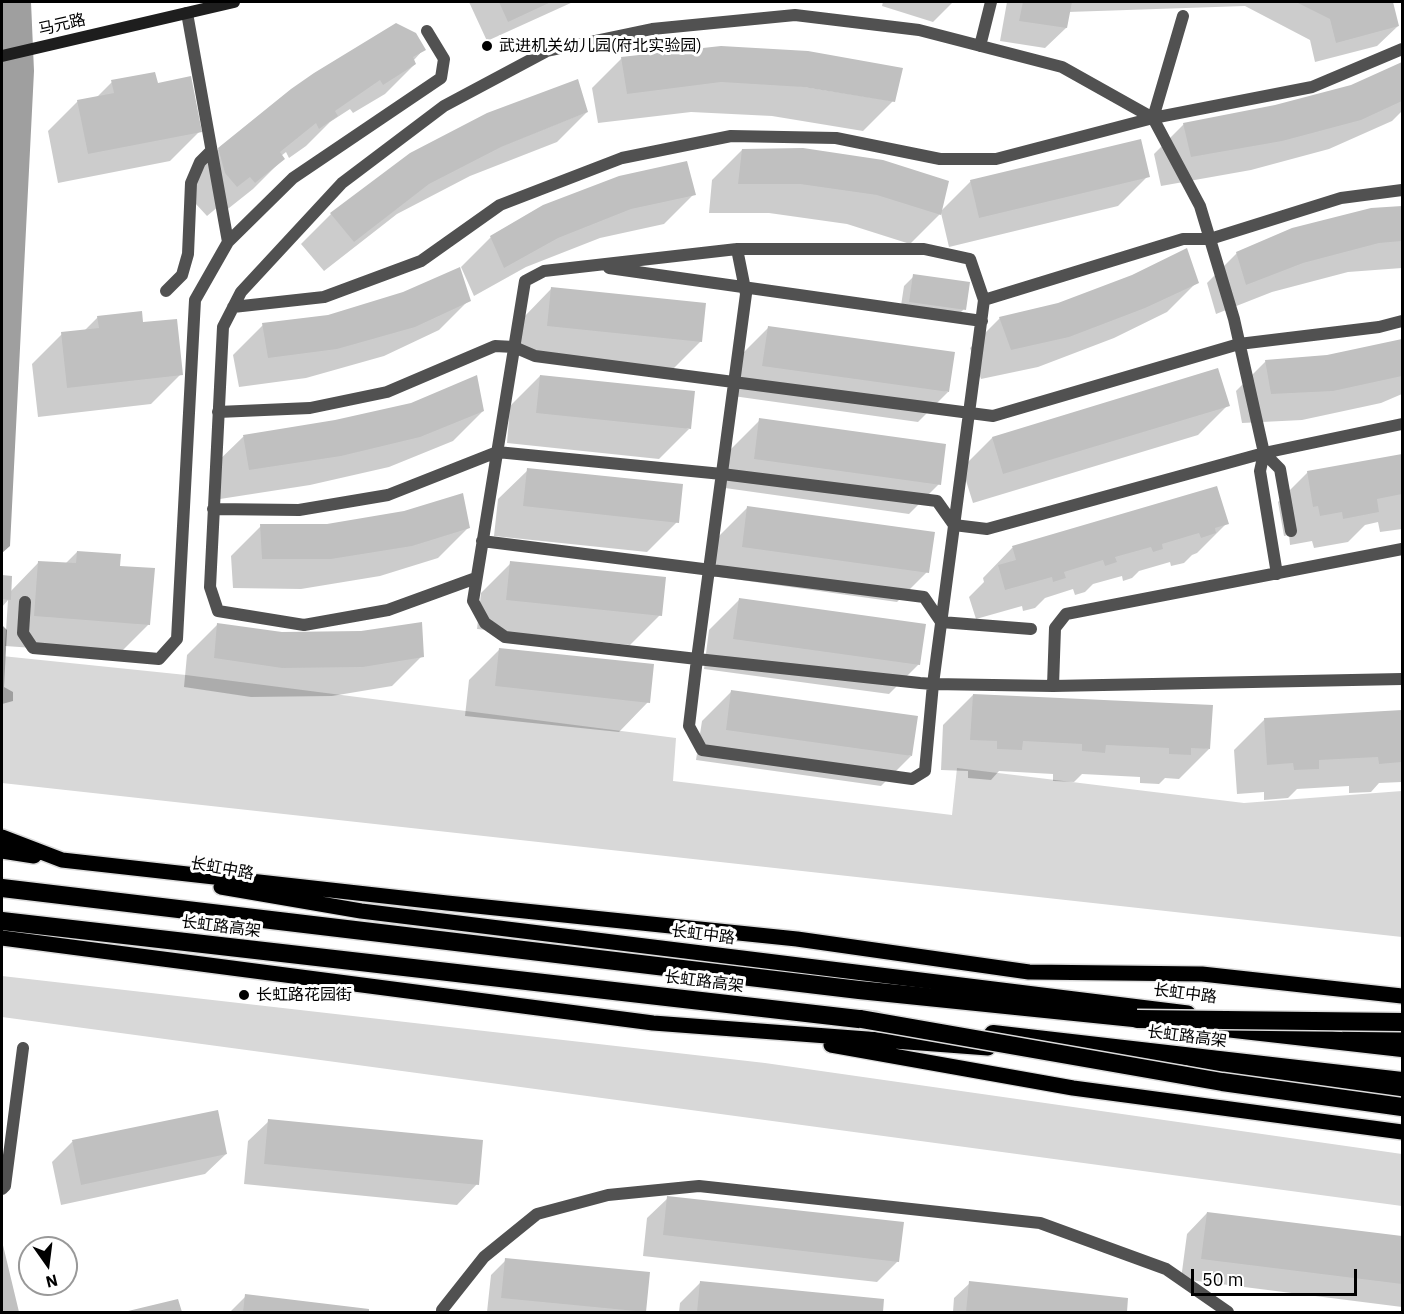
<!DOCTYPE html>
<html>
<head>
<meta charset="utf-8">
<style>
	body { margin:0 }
	#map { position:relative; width:1404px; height:1314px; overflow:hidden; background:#fff; font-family:"IBM Plex Sans",sans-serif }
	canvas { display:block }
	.frame { position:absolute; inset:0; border:3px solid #000; pointer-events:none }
	.north { position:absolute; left:18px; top:1236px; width:60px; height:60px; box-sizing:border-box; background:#fff; border:2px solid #999; border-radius:50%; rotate:166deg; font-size:16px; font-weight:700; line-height:24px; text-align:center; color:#000 }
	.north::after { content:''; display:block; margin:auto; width:21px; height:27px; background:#000; clip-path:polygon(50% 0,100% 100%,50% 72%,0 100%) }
	.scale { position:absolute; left:1191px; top:1269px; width:166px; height:27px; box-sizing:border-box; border:3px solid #000; border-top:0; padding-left:8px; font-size:18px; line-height:21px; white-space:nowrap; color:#000; -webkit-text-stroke:4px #fff; paint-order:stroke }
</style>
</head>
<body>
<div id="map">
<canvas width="1404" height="1314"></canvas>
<div class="frame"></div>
<div class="north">N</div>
<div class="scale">50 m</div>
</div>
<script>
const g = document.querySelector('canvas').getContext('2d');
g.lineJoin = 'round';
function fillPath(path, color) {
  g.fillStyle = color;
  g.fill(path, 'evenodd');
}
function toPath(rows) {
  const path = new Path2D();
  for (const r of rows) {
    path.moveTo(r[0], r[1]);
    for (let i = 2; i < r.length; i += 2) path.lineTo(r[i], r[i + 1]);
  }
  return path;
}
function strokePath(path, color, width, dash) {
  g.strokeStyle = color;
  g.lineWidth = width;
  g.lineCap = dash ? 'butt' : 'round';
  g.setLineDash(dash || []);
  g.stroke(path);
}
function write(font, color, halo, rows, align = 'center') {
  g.font = font + ' "IBM Plex Sans","Noto Sans SC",sans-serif';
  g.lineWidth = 6;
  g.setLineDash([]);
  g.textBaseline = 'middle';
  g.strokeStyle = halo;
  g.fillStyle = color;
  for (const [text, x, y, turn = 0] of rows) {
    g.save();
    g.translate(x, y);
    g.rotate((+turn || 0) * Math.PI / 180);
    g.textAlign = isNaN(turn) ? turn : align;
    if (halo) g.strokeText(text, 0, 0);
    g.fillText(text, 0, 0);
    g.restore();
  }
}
fillPath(toPath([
	[2,656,186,675,676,738,673,781,952,815,957,768,1244,803,1402,791,1402,937,2,783],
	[2,976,765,1063,1402,1154,1402,1206,2,1017]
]), '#d8d8d8');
fillPath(toPath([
	[2,2,31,2,34,71,10,546,2,553],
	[2,625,7,630,4,687,13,692,13,701,2,704,2,714]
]), '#9f9f9f');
fillPath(toPath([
	[469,2,573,2,487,41],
	[883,2,953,2,933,22,882,6],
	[1007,2,1391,2,1398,26,1377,46,1315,62,1310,40,1245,6,1068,12,1066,28,1045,48,1000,41],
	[424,49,413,61,415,64,385,94,353,113,350,109,330,122,306,146,289,158,286,152,281,156,283,159,253,189,224,212,219,206,207,216,195,203,188,179,219,149],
	[622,58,893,101,863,131,772,116,691,112,598,123,592,88],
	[1402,63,1402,111,1392,121,1329,149,1251,170,1161,186,1154,154,1184,124,1275,107,1351,87],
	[112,82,156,85,200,131,170,161,58,183,48,131,78,101,96,98],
	[587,112,557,142,470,176,397,214,324,271,301,244,331,214],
	[742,150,940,212,971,181,1148,176,1118,206,949,247,941,213,910,244,847,224,769,213,709,213,712,180],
	[694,194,664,224,600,238,526,267,474,296,461,267,491,237],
	[1402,207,1402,268,1348,272,1272,292,1216,314,1207,283,1237,253,1371,210],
	[914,276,964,309,954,319,900,312,904,286],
	[1197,282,1167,312,1114,338,1038,367,981,379,970,348,1000,318],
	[551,289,701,341,671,371,518,355,522,319],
	[469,300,439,330,384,356,306,378,239,387,233,355,263,325],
	[98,317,141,324,181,374,151,404,38,417,32,364,62,334,84,331],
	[769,327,948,392,918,422,733,396,739,357],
	[1402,341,1402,394,1381,403,1302,420,1242,423,1236,391,1266,361,1327,356],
	[1217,370,1228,405,1198,435,973,503,962,468,992,438],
	[540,376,689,429,659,459,507,443,510,406],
	[483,411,453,441,389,467,310,485,220,499,213,466,243,437],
	[760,420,939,484,909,514,725,488,730,450],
	[1402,456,1402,529,1380,532,1378,522,1365,525,1348,542,1314,548,1312,541,1290,545,1289,535,1284,536,1278,502,1308,472],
	[528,470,677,522,647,552,494,536,498,499],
	[1216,488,1227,523,1197,553,1192,555,1184,563,1171,566,1170,562,1139,571,1132,578,1123,581,1122,576,1093,584,1085,592,1075,595,1073,589,1045,598,1035,608,1023,611,1022,606,976,619,969,597,984,582,983,578,1012,548],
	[748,507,927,572,897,602,712,576,718,537],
	[261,526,468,528,438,558,380,576,301,589,233,588,231,556],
	[77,552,119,567,149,624,119,654,5,646,8,600,2,607,2,576,11,577,10,592,39,562,65,564],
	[511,563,660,615,630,645,477,629,481,593],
	[739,600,919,664,889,694,704,669,709,630],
	[217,625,282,634,422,656,392,686,332,696,251,697,184,687,187,655],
	[499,650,648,702,619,732,465,716,469,680],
	[732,691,911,756,881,786,696,760,702,721],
	[973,695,1209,749,1179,779,1165,778,1159,784,1140,783,1140,777,1082,774,1074,782,1053,781,1053,774,999,771,991,780,968,778,968,771,941,770,943,725],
	[1402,711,1402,782,1379,783,1371,792,1349,793,1349,786,1297,789,1288,798,1264,800,1264,792,1237,794,1234,750,1264,720],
	[217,1112,226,1154,205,1174,61,1205,52,1162,72,1142],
	[269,1121,477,1184,457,1205,244,1184,248,1141],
	[668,1198,898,1261,877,1282,643,1256,647,1218],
	[1207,1213,1402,1238,1402,1307,1181,1279,1187,1234],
	[2,1246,18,1312,2,1312],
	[506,1260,645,1311,643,1312,487,1312,491,1275],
	[701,1282,883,1300,881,1312,679,1312,680,1303],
	[970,1283,1127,1299,1125,1312,953,1312,954,1298],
	[246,1296,368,1310,367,1312,230,1312],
	[177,1301,180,1312,126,1312]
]), '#0003');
fillPath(toPath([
	[499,2,551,2,508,22],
	[1023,2,1072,2,1067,28,1019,21],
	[1296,2,1393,2,1399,26,1336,43,1330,19],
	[396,23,416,33,426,50,413,57,416,64,383,85,380,80,335,111,338,116,319,129,316,123,280,152,285,159,255,183,250,177,237,187,225,173,218,148,291,89,314,73],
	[721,46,808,51,903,68,895,102,803,87,721,82,627,94,621,57],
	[1402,62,1402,101,1361,120,1282,141,1191,157,1183,123,1275,105,1351,85],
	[155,72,158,83,191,76,202,132,88,154,77,100,114,93,111,80],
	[578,79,588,112,501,147,429,184,354,242,330,213,410,153,487,113],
	[1141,139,1150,177,979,218,970,180],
	[803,148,883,160,949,181,941,215,877,195,800,184,738,184,742,149],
	[687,161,696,195,631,209,558,238,504,268,490,236,543,205,619,176],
	[1402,206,1402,241,1379,243,1303,263,1246,285,1236,252,1292,228,1371,208],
	[1187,248,1199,283,1145,308,1069,337,1011,350,999,317,1058,303,1132,275],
	[460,267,471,301,415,327,337,349,268,358,262,323,328,315,403,292],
	[913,274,970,282,966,310,909,302],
	[551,287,706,303,702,342,547,326],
	[142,311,143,322,177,319,183,375,67,388,61,332,99,328,97,316],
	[768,326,955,352,949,392,762,366],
	[1402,339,1402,376,1333,391,1271,394,1265,360,1327,355],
	[1218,368,1230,406,1003,474,992,437],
	[477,375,484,411,420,437,341,456,249,470,243,435,335,420,411,403],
	[540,375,695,391,691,429,536,413],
	[759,418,946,444,941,485,754,459],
	[1402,454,1402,494,1377,499,1379,512,1343,519,1342,512,1320,516,1318,506,1313,507,1307,471],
	[527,468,683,484,679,523,523,506],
	[1217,486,1229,524,1215,528,1216,533,1201,538,1199,533,1162,544,1163,549,1153,552,1151,547,1115,557,1117,562,1105,566,1103,560,1064,572,1066,578,1053,582,1052,577,1005,590,998,565,1016,560,1012,546],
	[463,493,470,528,412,546,331,559,262,559,260,524,327,524,404,511],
	[747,506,935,532,929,573,742,547],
	[77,551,121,554,120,566,155,568,150,625,34,616,38,561,76,563],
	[510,561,666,577,662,616,506,600],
	[2,575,12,576,11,600,2,599],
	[739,598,926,624,920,665,733,639],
	[422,622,424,657,363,667,282,668,214,658,217,623,282,632,361,631],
	[499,648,654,664,650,703,495,686],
	[731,690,918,716,912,756,726,730],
	[973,694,1213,705,1210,749,1191,748,1191,755,1169,754,1169,748,1106,745,1105,753,1082,751,1082,744,1023,741,1022,750,997,749,997,741,970,740],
	[1402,710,1402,762,1379,764,1378,757,1319,760,1319,769,1294,770,1293,763,1267,765,1264,718],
	[218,1110,227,1154,81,1185,72,1140],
	[268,1119,483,1140,479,1185,264,1164],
	[667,1196,904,1222,899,1262,663,1235],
	[1207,1212,1402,1236,1402,1284,1201,1259],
	[2,1241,19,1312,2,1312],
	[505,1258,650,1272,646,1312,501,1298],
	[700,1281,884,1299,883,1312,697,1312],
	[969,1281,1128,1298,1127,1312,966,1312],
	[245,1294,369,1309,369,1312,243,1312],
	[178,1299,182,1312,124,1312]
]), '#c0c0c0');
const primary = toPath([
	[2,837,62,860,447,903,797,939,1029,972,1202,974,1402,996],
	[2,851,34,856],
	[221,887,361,911,1188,1013],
	[2,938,653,1023,988,1048],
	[1349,1029,1402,1034],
	[831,1045,1073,1088,1402,1132],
	[1194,1069,1402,1094]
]);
const highway = toPath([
	[2,888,859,990,1153,1020],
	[2,921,876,1021],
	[1208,1026,1402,1048],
	[993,1034,1402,1081]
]);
strokePath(primary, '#dbdbdb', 18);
strokePath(highway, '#dbdbdb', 21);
strokePath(toPath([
	[187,13,228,242],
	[980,46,991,2],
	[1153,118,1183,16],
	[737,249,746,294,697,659,689,726,702,750,912,779,925,771,933,684,984,300,970,259,924,249,737,249,544,271,525,281,473,601,485,623,505,637,697,659,920,683,933,684,1053,686,1402,679],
	[609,268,982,321],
	[166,291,182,275,188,254,191,183,200,162,211,151],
	[984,300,1183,239,1210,239,1341,198,1402,190],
	[233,307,324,297,421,261,500,205,622,158,731,136,836,138,940,159,996,159,1153,118,1312,87,1402,49],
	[218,412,310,408,387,392,495,346,514,347,535,356,993,416,1239,344,1379,327,1402,321],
	[1264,453,1280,469,1291,531],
	[213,509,299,510,388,495,497,452,722,474,937,501,954,525,987,529,1264,453,1402,424],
	[482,541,924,597,941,622,1031,629],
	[476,578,388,610,304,625,218,611,210,587,223,327,241,292,342,183,444,106,547,51,652,29,795,15,919,30,1062,67,1153,118,1200,206,1234,319,1264,453,1260,471,1277,574],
	[25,602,23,633,33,648,159,659,177,639,195,300,228,242,293,178,441,78,444,59,427,31],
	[1053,686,1055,628,1066,614,1402,549],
	[2,1189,5,1186,23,1048],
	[442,1312,442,1310,484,1257,537,1214,608,1195,699,1186,1040,1223,1166,1269,1228,1312]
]), '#515151', 12);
strokePath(toPath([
	[2,56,234,2]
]), '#1e1e1e', 12);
strokePath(primary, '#000', 15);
strokePath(highway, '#000', 18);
const highwayBridge = toPath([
	[861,1019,1222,1082,1402,1107],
	[1137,1019,1402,1022]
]);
strokePath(highwayBridge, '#dbdbdb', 21, []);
strokePath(highwayBridge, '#000', 18);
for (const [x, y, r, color] of [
	[487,46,6,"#000"],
	[244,995,6,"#000"]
]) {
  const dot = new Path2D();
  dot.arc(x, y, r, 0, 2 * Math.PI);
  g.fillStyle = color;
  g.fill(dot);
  strokePath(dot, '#fff', 2);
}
write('16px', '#000', '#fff', [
	["马元路",62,25,-13],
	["长虹中路",222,869,10],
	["长虹路高架",221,927,7],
	["长虹中路",703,935,7],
	["长虹路高架",704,982,7],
	["长虹中路",1185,994,7],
	["长虹路高架",1187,1037,7]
]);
write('16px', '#000', '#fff', [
	["武进机关幼儿园(府北实验园)",499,46],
	["长虹路花园街",256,995]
], 'left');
</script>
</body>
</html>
